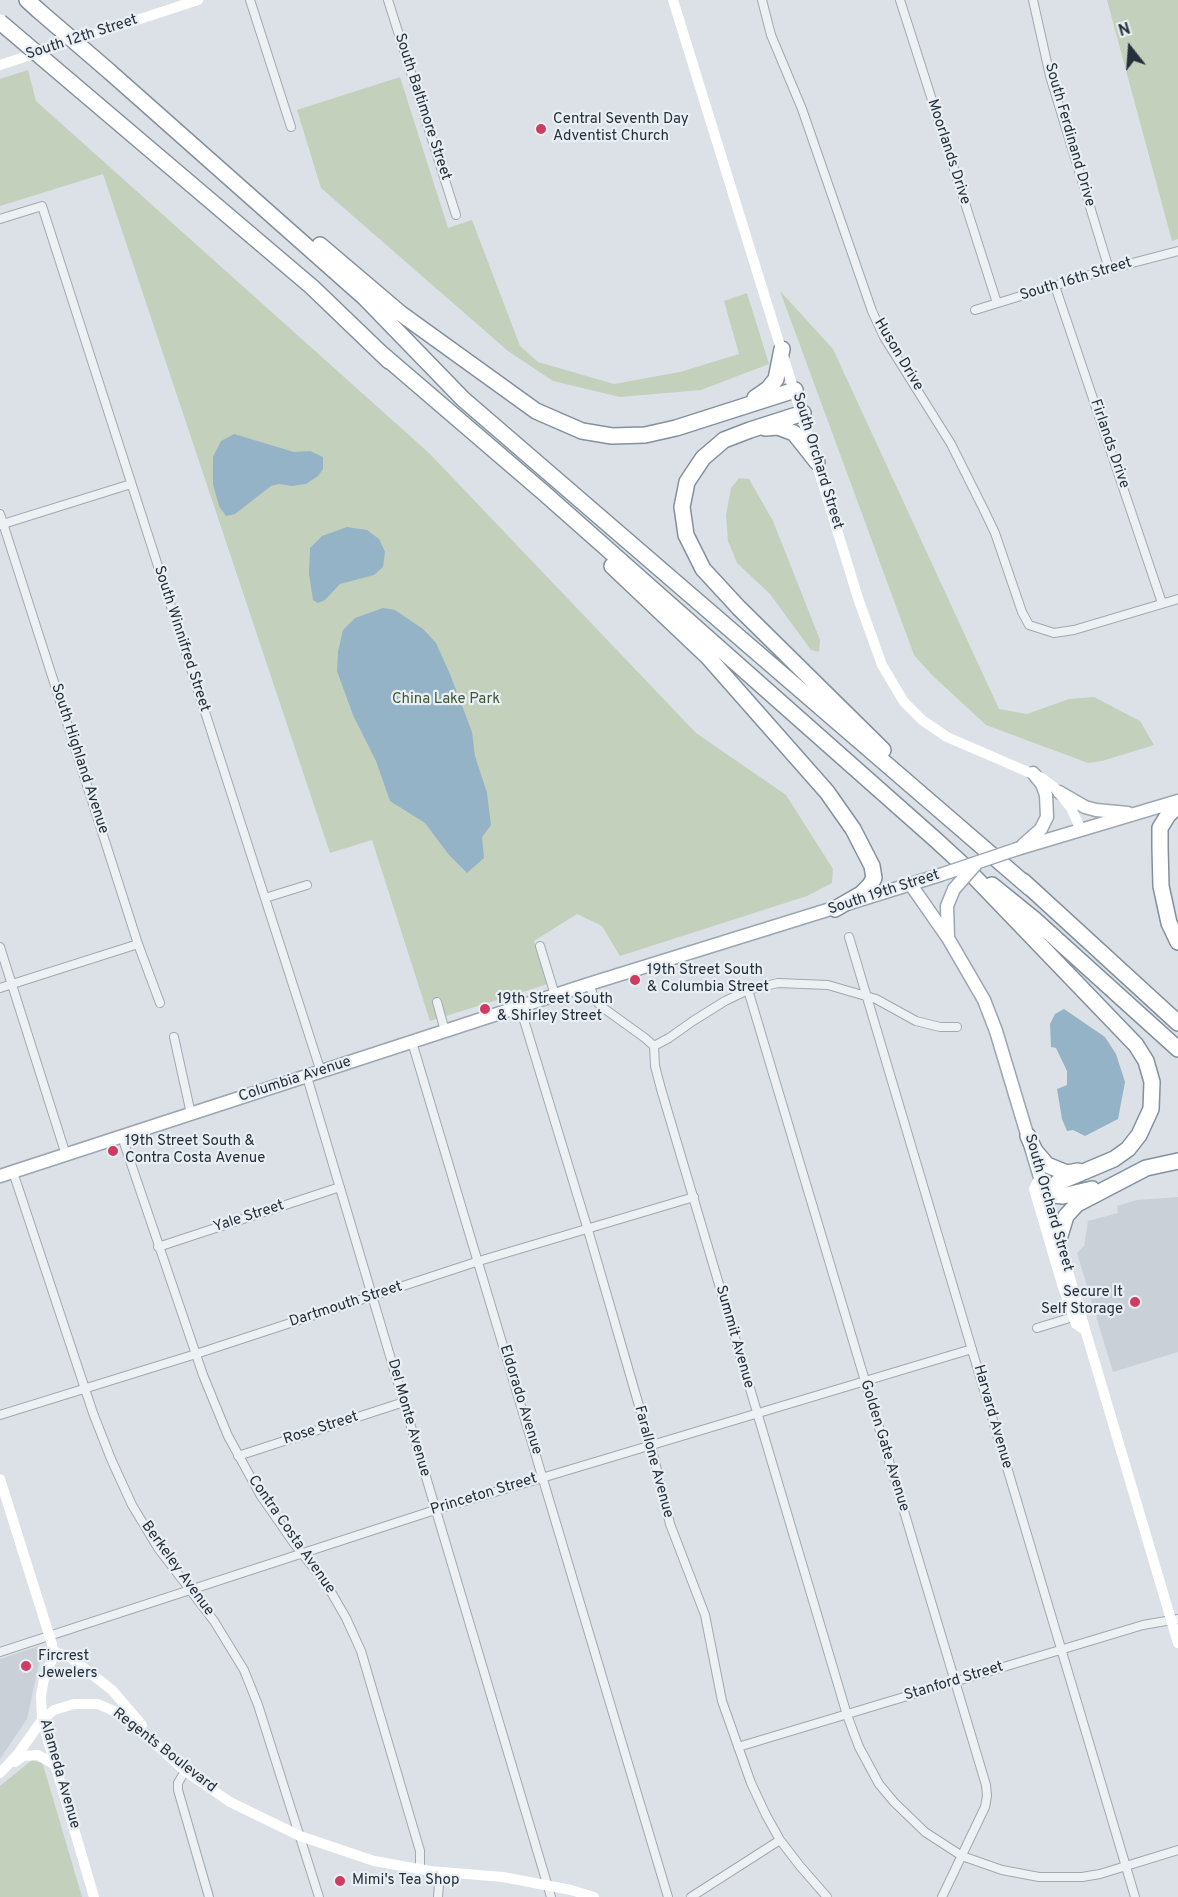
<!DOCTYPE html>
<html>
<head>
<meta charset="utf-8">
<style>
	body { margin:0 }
	#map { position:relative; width:1178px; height:1897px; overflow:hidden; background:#dbe1e6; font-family:Overpass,sans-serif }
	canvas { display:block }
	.north { position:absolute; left:1100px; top:18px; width:60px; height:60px; -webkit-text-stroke:4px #eaeff4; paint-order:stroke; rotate:343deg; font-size:16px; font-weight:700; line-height:24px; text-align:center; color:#25303c }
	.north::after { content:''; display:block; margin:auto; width:21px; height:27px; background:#25303c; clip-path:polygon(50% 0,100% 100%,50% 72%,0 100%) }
</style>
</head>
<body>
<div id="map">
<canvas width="1178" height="1897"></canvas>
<div class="north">N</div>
</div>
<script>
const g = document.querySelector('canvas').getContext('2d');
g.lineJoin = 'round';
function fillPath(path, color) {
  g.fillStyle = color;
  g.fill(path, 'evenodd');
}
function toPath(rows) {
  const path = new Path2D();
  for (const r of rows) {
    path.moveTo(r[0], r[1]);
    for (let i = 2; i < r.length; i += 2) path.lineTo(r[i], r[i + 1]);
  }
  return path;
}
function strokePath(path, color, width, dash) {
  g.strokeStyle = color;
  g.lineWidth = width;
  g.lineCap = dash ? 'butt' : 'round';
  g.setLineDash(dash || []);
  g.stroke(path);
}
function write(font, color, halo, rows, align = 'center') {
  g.font = font + ' Overpass,sans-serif';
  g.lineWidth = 4.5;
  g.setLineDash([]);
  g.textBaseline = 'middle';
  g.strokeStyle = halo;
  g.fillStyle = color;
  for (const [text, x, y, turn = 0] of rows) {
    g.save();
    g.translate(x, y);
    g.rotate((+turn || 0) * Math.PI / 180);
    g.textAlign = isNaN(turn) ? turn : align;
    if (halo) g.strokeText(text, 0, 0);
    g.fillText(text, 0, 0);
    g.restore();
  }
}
fillPath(toPath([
	[1178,1197,1178,1352,1113,1372,1077,1253,1084,1246,1088,1221,1118,1213,1117,1206,1137,1200],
	[39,1646,41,1654,27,1719,0,1759,0,1659]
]), '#c9d0d8');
fillPath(toPath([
	[1107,0,1178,0,1178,239,1172,241],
	[28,70,36,101,429,453,696,733,786,795,833,869,832,883,807,896,620,956,602,926,577,914,534,941,548,984,430,1021,372,840,330,853,103,174,0,206,0,79],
	[400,77,448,228,472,220,520,346,538,362,614,384,680,372,739,354,724,301,747,293,769,364,701,390,620,397,553,381,508,351,321,188,297,110],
	[780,291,833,349,999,709,1027,714,1069,699,1094,697,1140,721,1154,745,1102,761,1088,763,986,725,932,675,914,655],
	[739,478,749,479,773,521,820,640,819,652,811,650,770,594,737,563,728,541,726,515,731,488],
	[32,1760,42,1763,44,1768,82,1897,0,1897,0,1786]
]), '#c3d0bc');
fillPath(toPath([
	[234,434,294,452,310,451,323,457,323,469,318,476,306,484,292,486,279,484,271,486,235,514,226,516,219,506,213,484,213,457,221,441],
	[347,527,367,530,379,539,385,552,383,567,374,575,340,584,325,600,318,603,313,600,309,574,310,548,322,536],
	[383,608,395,610,423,629,436,643,450,674,472,732,475,756,487,793,491,825,482,837,484,858,467,873,449,855,425,823,390,801,376,761,353,715,337,671,338,652,343,630,355,618],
	[1064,1009,1105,1037,1116,1054,1125,1082,1118,1119,1085,1136,1073,1130,1067,1131,1062,1119,1057,1089,1067,1085,1067,1071,1056,1048,1051,1047,1050,1024,1055,1014]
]), '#95b3c7');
const street = toPath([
	[250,0,291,127],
	[388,0,456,215],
	[762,0,771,35,802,109,872,311,884,337,951,444,984,510,995,533,1022,612,1029,625,1054,633,1074,630,1178,599],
	[900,0,997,303],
	[1033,0,1050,76,1109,269],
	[0,219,42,206,321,1072],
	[1055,286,1162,603],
	[975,310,1109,269,1178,251],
	[0,514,138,944,160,1003],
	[0,525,131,484],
	[265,898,307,885],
	[849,937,1135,1897],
	[540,946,555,995],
	[0,947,66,1155],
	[589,984,595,1000,602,1007,645,1038,654,1046,655,1066,661,1089,847,1715,859,1747,879,1784,894,1802,925,1832,962,1856,1002,1870,1039,1877,1082,1877,1100,1874,1178,1850],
	[0,988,138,944],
	[748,990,986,1785,987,1796,985,1807,942,1897],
	[437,1002,445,1031],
	[520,1007,588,1230,653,1454,670,1524,705,1615,722,1701,751,1783,766,1815,780,1840,800,1866,827,1897],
	[174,1037,191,1114],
	[412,1042,668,1897],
	[654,1046,669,1038,693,1021,725,1001,748,990,778,983,828,985,876,999,916,1021,940,1027,957,1027],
	[307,1077,551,1897],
	[122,1137,203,1375,228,1436,261,1496,293,1542,327,1585,346,1618,361,1651,420,1851,420,1869],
	[13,1172,93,1413,111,1459,132,1505,158,1548,214,1621,244,1670,258,1705,319,1897],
	[158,1247,340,1187],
	[1037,1328,1073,1317],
	[0,1415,196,1354,479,1261,694,1197],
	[238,1456,404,1402],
	[0,1652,435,1510,972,1349],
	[738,1747,1143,1625,1178,1619],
	[185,1771,178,1783,178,1790,209,1897],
	[438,1897,440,1872],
	[691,1897,780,1840]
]);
const primary = toPath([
	[1059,792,1085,807,1096,810,1128,813],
	[1023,845,1041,829,1047,817,1046,795,1042,784,1033,773],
	[1017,849,1178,801],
	[911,885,948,938,984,1000,996,1031,1045,1194],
	[948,937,947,906,954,889],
	[0,1176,589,984,940,875]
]);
const highway = toPath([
	[27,0,38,10],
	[110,72,365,298,463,399,1030,888],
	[73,84,312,287,389,361],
	[320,245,400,313,536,411,582,431,612,436,645,435,676,428,795,390],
	[382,354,544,493,936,840,961,863,1136,1045,1146,1061,1152,1082,1151,1109,1139,1135,1128,1149,1114,1159,1057,1183,1045,1194],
	[755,398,768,389,776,379,782,349],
	[803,413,750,430,724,440,703,458,687,482,682,507,686,535,703,569,739,608,883,750],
	[765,428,778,427,794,433,817,462],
	[612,566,708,657,827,792,853,829,872,866,874,878,870,885,861,894,835,909],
	[1178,806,1168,815,1160,828,1160,847,1161,886,1169,923,1178,942],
	[1023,881,1178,1023],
	[992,885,1034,919,1178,1049],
	[1028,1136,1035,1151,1047,1165,1067,1173,1078,1171],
	[1045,1194,1063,1196,1092,1189],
	[1059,1239,1066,1216,1077,1204,1146,1168,1178,1161]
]);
strokePath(street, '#a1a8b0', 10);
strokePath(primary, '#9aa6b2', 15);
strokePath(highway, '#83909d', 18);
strokePath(street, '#eef1f4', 8);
strokePath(toPath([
	[673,0,859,601,882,665,904,702,922,720,947,737,1042,778,1055,788,1071,808,1081,830],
	[0,65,198,0],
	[1040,1177,1034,1189,1062,1284,1076,1324,1082,1328],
	[1045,1194,1178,1643],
	[0,1479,52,1644,53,1657,44,1679,41,1695,42,1720,94,1897],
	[53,1651,71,1658,112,1690,142,1725],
	[15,1762,23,1756,38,1755,55,1765],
	[0,1773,18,1754,42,1720,54,1710,74,1704,98,1704,125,1716,185,1771,230,1802,300,1836,374,1861,430,1871,503,1877,571,1890,594,1897]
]), '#fff', 10);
strokePath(primary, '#fff', 12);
strokePath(highway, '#fff', 15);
const primaryBridge = toPath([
	[940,875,1017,849],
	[954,889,976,864]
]);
const highwayBridge = toPath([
	[38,10,110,72],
	[0,22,73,84]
]);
strokePath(primaryBridge, '#9aa6b2', 15, []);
strokePath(highwayBridge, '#83909d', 18, []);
strokePath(primaryBridge, '#fff', 12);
strokePath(highwayBridge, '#fff', 15);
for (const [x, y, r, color] of [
	[541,129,6,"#cf3c62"],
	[635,980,6,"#cf3c62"],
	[485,1009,6,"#cf3c62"],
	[113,1151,6,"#cf3c62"],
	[1135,1302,6,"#cf3c62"],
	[26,1666,6,"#cf3c62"],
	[340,1881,6,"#cf3c62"]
]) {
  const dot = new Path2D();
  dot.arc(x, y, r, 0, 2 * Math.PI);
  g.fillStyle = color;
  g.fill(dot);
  strokePath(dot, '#eaeff4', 2);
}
write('15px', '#25303c', '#eaeff4', [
	["South 12th Street",82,38,-18],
	["South Baltimore Street",422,107,72],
	["South Ferdinand Drive",1069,135,74],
	["Moorlands Drive",948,152,72],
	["South 16th Street",1076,280,-17],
	["Huson Drive",898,355,59],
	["Firlands Drive",1109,444,71],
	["South Orchard Street",817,461,73],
	["South Winnifred Street",181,639,72],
	["South Highland Avenue",79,759,72],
	["South 19th Street",884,893,-18],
	["Columbia Avenue",295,1080,-18],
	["South Orchard Street",1048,1203,74],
	["Yale Street",249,1217,-18],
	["Dartmouth Street",346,1305,-18],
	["Summit Avenue",734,1337,74],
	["Eldorado Avenue",520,1400,73],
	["Harvard Avenue",992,1417,74],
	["Del Monte Avenue",408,1418,74],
	["Rose Street",321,1429,-18],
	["Golden Gate Avenue",884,1446,73],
	["Farallone Avenue",653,1462,75],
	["Princeton Street",484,1495,-17],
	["Contra Costa Avenue",291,1535,55],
	["Berkeley Avenue",177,1569,54],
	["Stanford Street",954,1682,-17],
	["Regents Boulevard",164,1751,38],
	["Alameda Avenue",59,1774,74]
]);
write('15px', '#25303c', '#eaeff4', [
	["Central Seventh Day",553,120],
	["Adventist Church",553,137],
	["19th Street South",647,971],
	["& Columbia Street",647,988],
	["19th Street South",497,1000],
	["& Shirley Street",497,1017],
	["19th Street South &",125,1142],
	["Contra Costa Avenue",125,1159],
	["Secure It",1123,1293,"right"],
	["Self Storage",1123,1310,"right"],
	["Fircrest",38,1657],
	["Jewelers",38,1674],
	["Mimi's Tea Shop",352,1881]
], 'left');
write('15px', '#3d5832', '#eaeff4', [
	["China Lake Park",446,700]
]);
</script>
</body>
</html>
